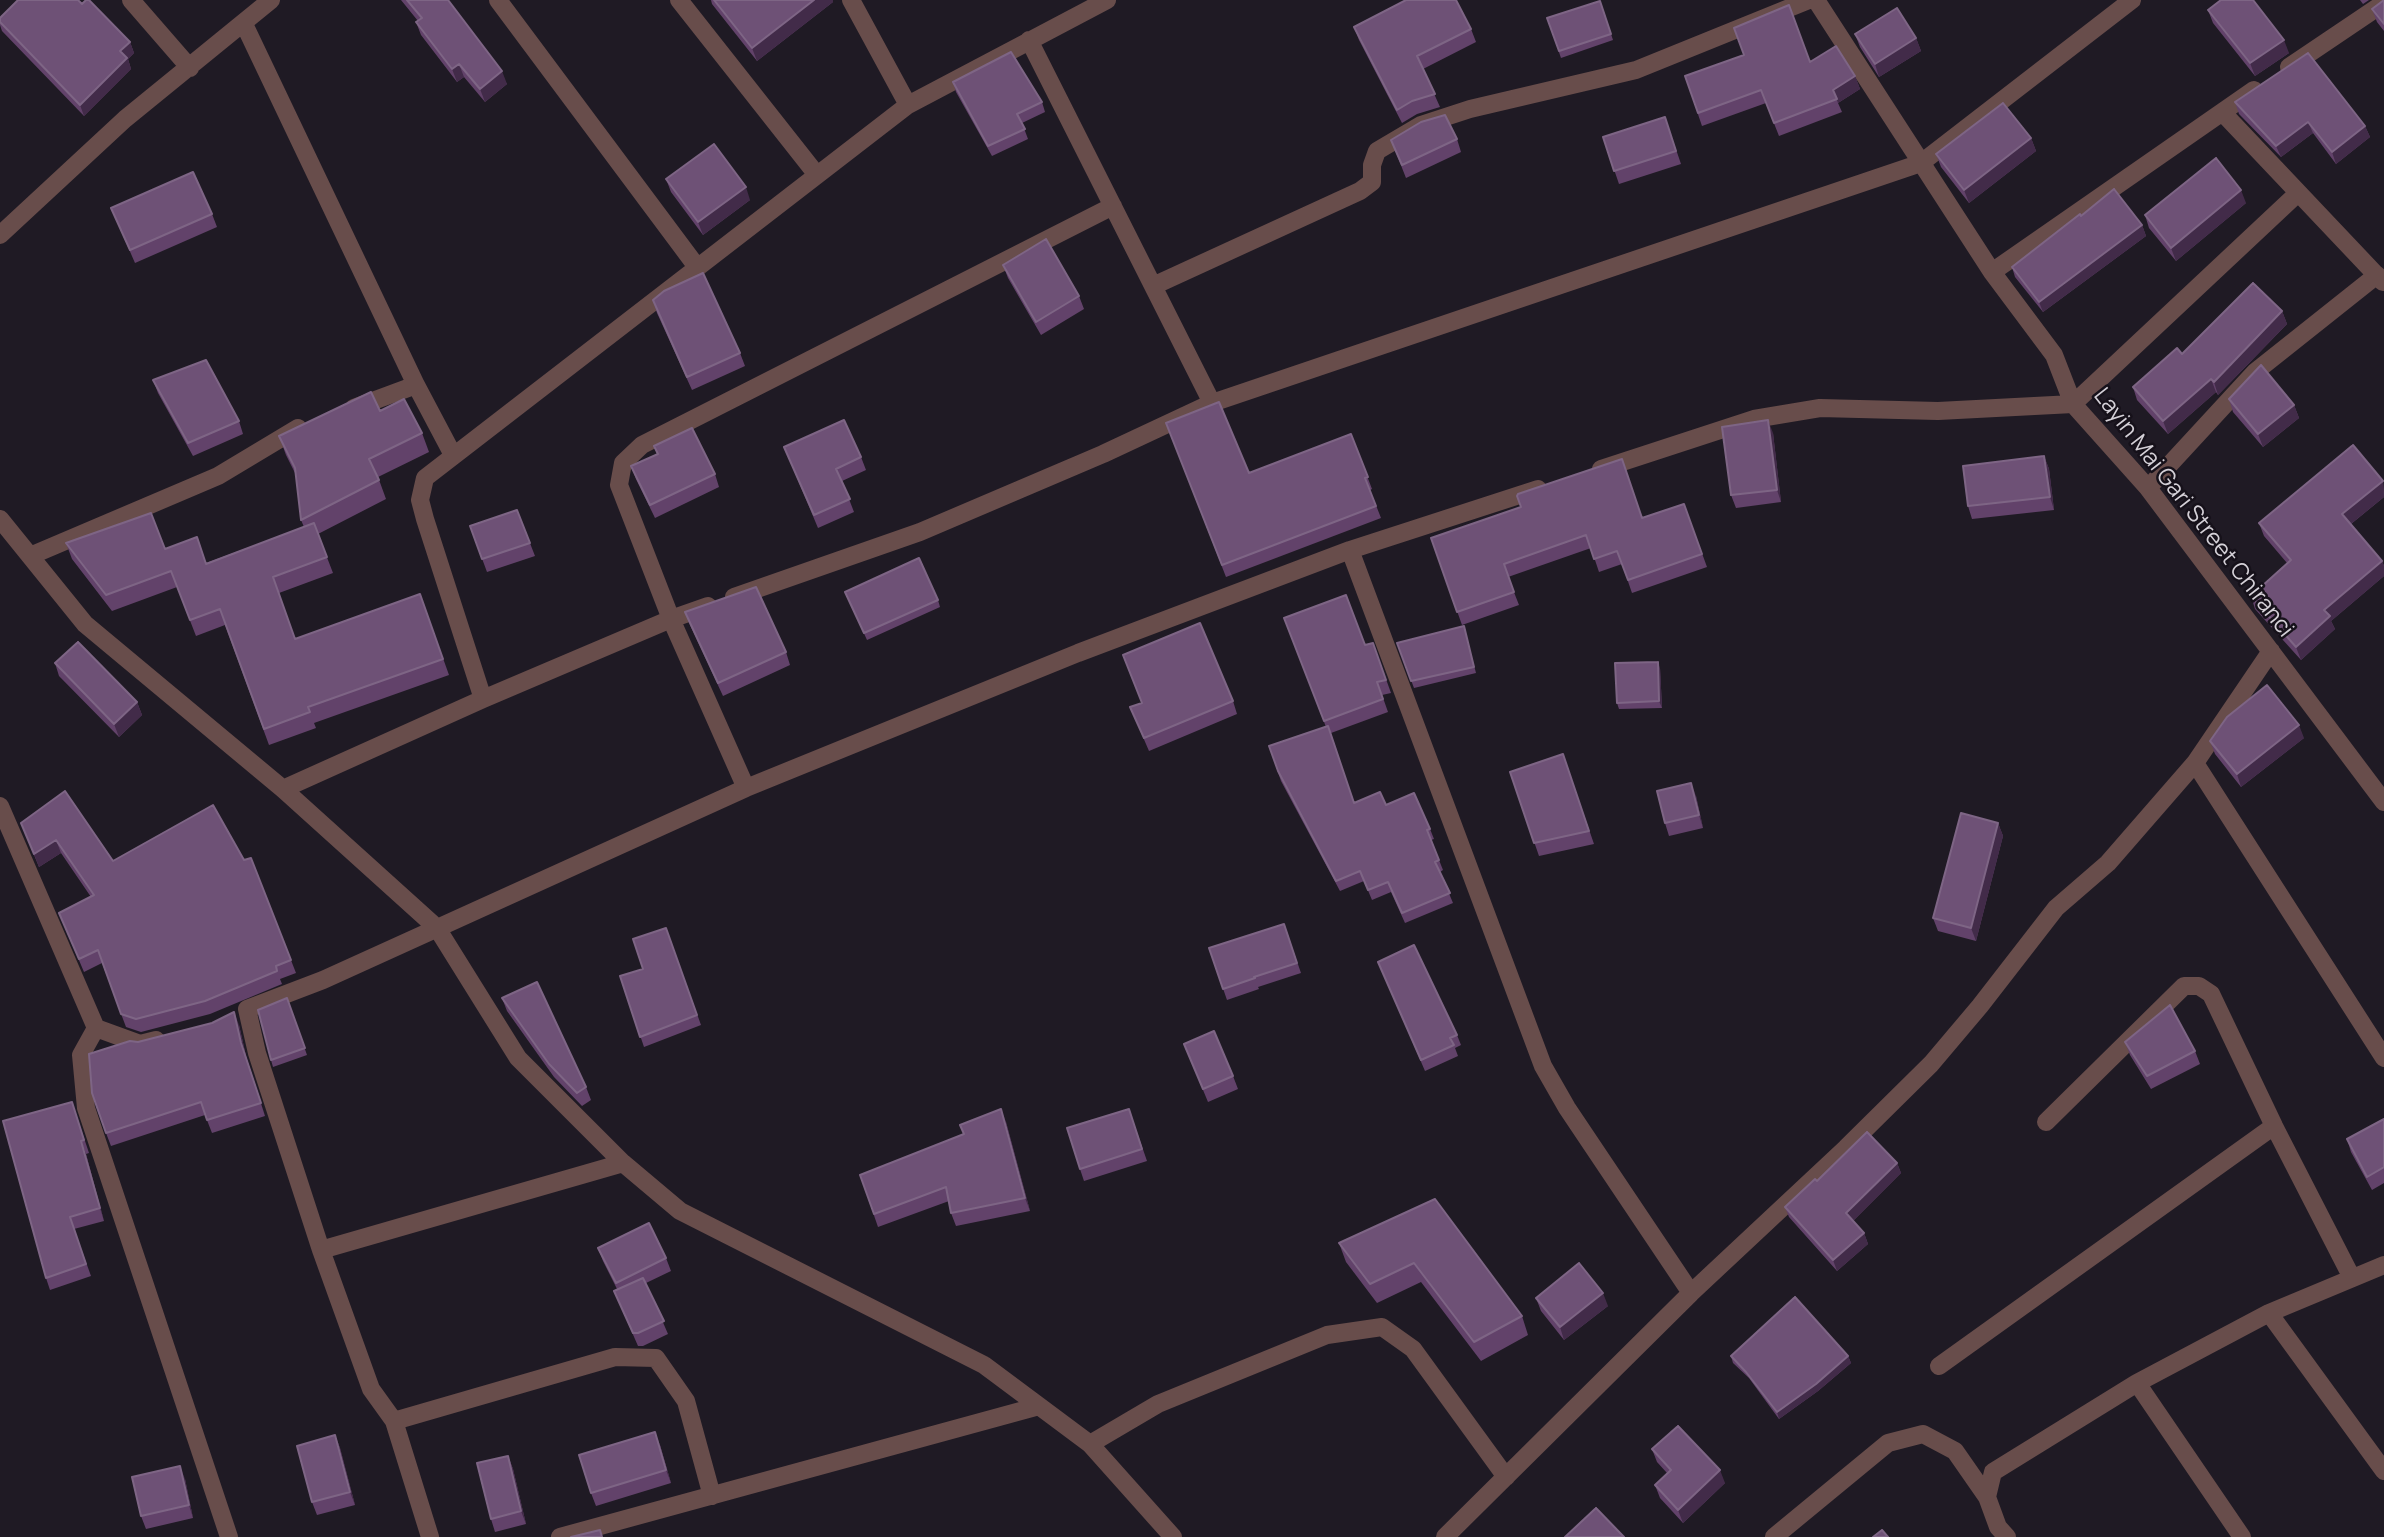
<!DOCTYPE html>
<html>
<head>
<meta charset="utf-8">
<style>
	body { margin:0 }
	canvas { display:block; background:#1f1a24 }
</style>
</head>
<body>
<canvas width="2384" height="1537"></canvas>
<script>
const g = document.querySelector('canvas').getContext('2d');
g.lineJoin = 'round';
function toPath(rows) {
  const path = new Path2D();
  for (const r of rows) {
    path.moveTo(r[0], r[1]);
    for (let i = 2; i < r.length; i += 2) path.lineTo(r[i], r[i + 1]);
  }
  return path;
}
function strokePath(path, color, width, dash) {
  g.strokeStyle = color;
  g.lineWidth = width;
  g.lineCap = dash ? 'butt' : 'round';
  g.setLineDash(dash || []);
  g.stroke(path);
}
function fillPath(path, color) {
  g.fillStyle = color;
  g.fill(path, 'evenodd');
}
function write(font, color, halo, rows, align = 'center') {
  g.font = font + ' Manrope,sans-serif';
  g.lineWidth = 5;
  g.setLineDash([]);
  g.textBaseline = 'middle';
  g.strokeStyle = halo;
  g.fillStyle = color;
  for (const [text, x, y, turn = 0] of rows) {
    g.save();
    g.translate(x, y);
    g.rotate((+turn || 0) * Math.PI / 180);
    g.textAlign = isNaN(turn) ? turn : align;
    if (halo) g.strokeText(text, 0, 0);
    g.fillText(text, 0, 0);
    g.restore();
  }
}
strokePath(toPath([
	[131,0,190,68],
	[498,0,697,267],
	[679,0,817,175],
	[851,0,908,105],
	[1816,0,1992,272,2054,355,2073,404,2148,488,2384,802],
	[244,24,416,385,453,455],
	[1029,40,1212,403],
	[2289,67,2384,3],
	[2222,112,2383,282],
	[0,235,125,119,271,0],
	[1992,272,2254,90],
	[1153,286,1360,191,1372,182,1372,165,1377,151,1421,125,1470,109,1636,70,1809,0],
	[354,408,416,385],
	[1601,469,1754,419,1820,408,1938,411,2073,404,2298,193],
	[2148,488,2255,372,2377,275],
	[0,519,85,624,283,789,437,928,518,1058,623,1163,680,1211,984,1365,1090,1444,1173,1537],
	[1350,550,1543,1066,1567,1108,1691,1293],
	[30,556,218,476,298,428],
	[734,597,920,532,1103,454,1212,403,1921,163,2132,0],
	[483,699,425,519,420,500,425,478,908,105,1107,0],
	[2195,763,2384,1058],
	[746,788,671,619,619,485,623,463,642,445,1113,206],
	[283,789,483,699,671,619,708,606],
	[0,806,96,1028,81,1055,86,1108,229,1537],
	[96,1028,140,1044,156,1040],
	[2046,1122,2184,986,2199,986,2211,994,2274,1126,2352,1278],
	[321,1250,623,1163],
	[2269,1313,2384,1471],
	[1939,1366,2274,1126],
	[2137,1383,2242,1537],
	[394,1421,615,1357,656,1358,686,1401,712,1496],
	[1090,1444,1158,1404,1327,1335,1382,1327,1413,1349,1506,1477],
	[1987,1497,1993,1472,2137,1383,2269,1313,2384,1265],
	[430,1537,394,1421,371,1389,321,1250,257,1053,247,1009,323,980,746,788,1078,653,1350,550,1538,489],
	[560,1537,1039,1406],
	[1445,1537,1691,1293,1846,1148,1931,1064,1980,1006,2056,908,2108,863,2195,763,2271,651],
	[1774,1537,1888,1443,1923,1434,1955,1451,1987,1497,1998,1527,2007,1537]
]), '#684d4b', 18);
fillPath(toPath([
	[401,0,448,0,507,84,485,102,464,77,457,82,421,35,416,22,418,21],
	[711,0,833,0,833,2,757,61,712,4],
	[2360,0,2369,0,2363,4],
	[2384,0,2384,31,2377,22,2372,9],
	[1600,1,1613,40,1561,58,1547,18],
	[82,4,130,42,134,53,128,59,131,69,84,116,2,31,0,25,0,18],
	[2208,10,2289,53,2255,76,2213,23],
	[1354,27,1471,29,1476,42,1423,69,1440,107,1417,114,1402,123,1359,40],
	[1855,34,1916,38,1921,51,1879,77,1860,47],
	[1810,62,1855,76,1860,89,1838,103,1842,112,1779,136,1766,103,1702,126,1685,76],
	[953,82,1042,102,1045,112,1022,123,1028,139,992,156,956,92],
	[2235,102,2365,126,2370,137,2336,164,2313,133,2281,157,2239,114],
	[1665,117,1681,164,1619,184,1603,137],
	[2031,138,2036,151,1969,203,1941,167,1936,154],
	[1457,139,1461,152,1406,178,1391,140],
	[666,179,750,200,703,235,671,192],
	[2246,203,2176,261,2149,228,2145,215],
	[111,208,212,214,217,227,135,263],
	[2081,216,2142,225,2146,236,2043,312,2015,277,2012,267],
	[1003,265,1079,296,1084,309,1041,335,1008,278],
	[653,300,740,353,745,366,692,390,657,313],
	[2282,311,2287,324,2218,395,2216,392,2168,434,2137,400,2133,387,2182,354],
	[153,380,239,421,243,434,193,456,158,393],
	[2229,399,2294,405,2299,418,2263,447,2233,412],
	[380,411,422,433,429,452,378,477,386,499,318,534,333,573,279,593,295,639,420,594,449,675,314,723,316,728,269,745,225,625,196,636,177,587,112,611,72,559,66,543,165,549,206,563,304,527,301,520,296,475,286,455,279,436],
	[1166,423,1249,473,1351,434,1372,489,1370,490,1381,518,1226,577],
	[1773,433,1781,502,1736,508,1731,495],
	[654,446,715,474,719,487,655,518,636,479,631,466,657,454],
	[784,447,861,457,866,470,842,481,854,512,818,528],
	[2044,456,2049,469,2054,510,1972,519,1968,506],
	[2383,481,2384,497,2351,524,2382,561,2384,566,2384,576,2331,621,2335,629,2301,660,2255,609,2251,596,2287,563,2264,536,2259,523],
	[1684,504,1707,567,1632,593,1622,564,1599,572,1591,548,1508,577,1519,605,1462,625,1431,538,1642,518],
	[517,510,535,556,487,572,470,526],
	[845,592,938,600,940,607,867,640],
	[685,612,786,652,790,665,723,696,690,625],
	[1284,618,1365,645,1373,643,1391,693,1382,695,1388,712,1331,733,1354,803,1386,805,1430,829,1434,839,1431,840,1443,870,1440,872,1453,903,1405,923,1391,892,1372,900,1364,881,1340,891,1281,781,1269,746,1326,727],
	[1464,626,1476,673,1414,688,1397,643],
	[1123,655,1233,701,1237,714,1149,751,1130,707,1142,703],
	[55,663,137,702,142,715,119,737,59,676],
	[1660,668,1662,708,1619,709,1617,703],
	[2304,738,2241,787,2215,754,2210,741],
	[1563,754,1594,844,1539,856,1510,772],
	[1696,796,1703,828,1669,836,1665,823],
	[21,823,113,861,244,860,251,858,296,973,280,979,282,984,210,1014,141,1032,126,1027,102,963,84,972,59,913,91,897,61,853,39,867],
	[1998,823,2003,836,1976,941,1938,931,1933,918],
	[1284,924,1301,973,1258,987,1259,989,1227,1000,1209,948],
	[666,928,701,1025,644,1047,620,976,643,969],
	[1378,962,1457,1035,1461,1045,1455,1048,1458,1056,1425,1071],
	[287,998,307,1055,273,1067,271,1060],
	[502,998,586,1087,591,1100,582,1106,554,1077,507,1011],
	[239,1025,246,1056,265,1116,212,1133,205,1115,111,1146,106,1133,138,1042],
	[2125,1042,2195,1051,2200,1064,2151,1089,2130,1055],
	[1184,1044,1233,1076,1238,1089,1208,1102],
	[72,1102,89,1153,86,1154,104,1221,74,1229,91,1276,50,1290,46,1278],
	[1129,1109,1147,1161,1084,1181,1080,1169],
	[2384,1119,2384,1183,2372,1190,2351,1152,2347,1139],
	[1006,1122,1030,1211,956,1226,951,1213,949,1201,878,1227,860,1175],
	[1897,1163,1901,1173,1853,1221,1864,1233,1868,1244,1837,1271,1789,1217,1785,1207,1817,1181],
	[1435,1199,1522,1316,1528,1335,1481,1361,1421,1282,1377,1303,1346,1262,1339,1243],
	[598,1248,666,1258,671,1271,646,1283,668,1334,643,1346,638,1346,614,1291,617,1289,603,1261],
	[1536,1298,1608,1306,1564,1340,1541,1311],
	[1731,1356,1848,1356,1851,1363,1818,1391,1779,1419,1749,1378,1733,1363],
	[335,1435,340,1448,355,1505,317,1515,312,1502],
	[660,1445,671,1483,596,1506,591,1493],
	[1652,1449,1725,1483,1683,1523,1660,1498,1655,1485,1667,1473,1657,1462],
	[508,1456,513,1469,526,1524,495,1532,491,1519],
	[185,1479,193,1518,146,1529,141,1516]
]), '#62426a');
fillPath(toPath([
	[814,0,833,0,833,2,757,61,752,48],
	[1916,38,1921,51,1879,77,1875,64],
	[2284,40,2289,53,2255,76,2250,63],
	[130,42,134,53,128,59,131,69,84,116,80,105,120,51],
	[459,64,464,77,457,82,452,69],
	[502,71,507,84,485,102,480,89],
	[1855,76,1860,89,1838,103,1833,90],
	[2308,122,2313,133,2281,157,2276,146],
	[2365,126,2370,137,2336,164,2332,152],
	[2031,138,2036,151,1969,203,1964,190],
	[746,187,750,200,703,235,698,222],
	[2241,190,2246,203,2176,261,2171,248],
	[2142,225,2146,236,2043,312,2039,302],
	[2282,311,2287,324,2218,395,2214,382],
	[2211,379,2216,392,2168,434,2163,421],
	[2294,405,2299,418,2263,447,2258,434],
	[1768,420,1773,433,1781,502,1777,490],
	[2044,456,2049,469,2054,510,2050,497],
	[2383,481,2384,497,2347,527,2342,514],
	[2382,561,2384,566,2384,576,2331,621,2335,629,2301,660,2296,647,2324,610],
	[1658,662,1660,668,1662,708,1659,701],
	[137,702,142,715,119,737,114,724],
	[2299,725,2304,738,2241,787,2237,774],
	[1691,783,1696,796,1703,828,1699,815],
	[1998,823,2003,836,1976,941,1971,928],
	[56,840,61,853,39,867,34,854],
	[234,1012,239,1025,246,1056,265,1116,241,1043],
	[1001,1109,1006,1122,1030,1211,1025,1198],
	[81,1141,86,1154,104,1221,100,1208],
	[1897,1163,1901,1173,1850,1224,1846,1213],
	[1864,1233,1868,1244,1837,1271,1833,1260],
	[1603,1293,1608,1306,1564,1340,1560,1327],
	[1848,1356,1851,1363,1818,1391,1779,1419,1777,1412],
	[655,1432,660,1445,671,1483,666,1470],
	[335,1435,340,1448,355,1505,350,1492],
	[508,1456,513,1469,526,1524,521,1511],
	[180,1466,185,1479,193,1518,189,1505],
	[1720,1470,1725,1483,1683,1523,1678,1510]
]), '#422b49');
const building = toPath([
	[18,0,78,0,82,4,86,0,89,0,130,42,120,51,127,58,80,105,0,22,0,18,18,0],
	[407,0,448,0,502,71,480,89,459,64,452,69,416,22,422,18,407,0],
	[714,0,814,0,752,48,714,0],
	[1406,0,1456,0,1471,29,1417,56,1435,94,1412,101,1397,110,1354,27,1406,0],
	[2221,0,2253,0,2284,40,2250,63,2208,10,2221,0],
	[2384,0,2384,24,2372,9,2384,0],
	[1600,1,1611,34,1559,51,1547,18,1600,1],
	[1789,5,1810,62,1836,46,1855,76,1833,90,1837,99,1774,123,1761,90,1698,113,1685,76,1744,55,1734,28,1789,5],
	[1897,8,1916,38,1875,64,1855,34,1897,8],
	[1011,52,1042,102,1017,114,1025,129,988,146,953,82,1011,52],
	[2308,53,2365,126,2332,152,2308,122,2276,146,2235,102,2308,53],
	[2003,103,2031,138,1964,190,1936,154,2003,103],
	[1445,115,1457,139,1402,165,1391,140,1421,122,1445,115],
	[1665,117,1676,151,1614,171,1603,137,1665,117],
	[714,144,746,187,698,222,666,179,714,144],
	[2216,158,2241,190,2171,248,2145,215,2216,158],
	[193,172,212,214,130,250,111,208,193,172],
	[2114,189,2142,225,2039,302,2012,267,2080,214,2081,216,2114,189],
	[1046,239,1079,296,1036,322,1003,265,1046,239],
	[703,273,740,353,687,377,653,300,664,291,703,273],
	[2253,283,2282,311,2214,382,2211,379,2163,421,2133,387,2177,348,2182,354,2253,283],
	[206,360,239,421,188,443,153,380,206,360],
	[2261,365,2294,405,2258,434,2229,399,2261,365],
	[371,392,380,411,404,399,422,433,369,459,379,480,301,520,295,468,279,436,371,392],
	[1219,402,1249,473,1351,434,1368,477,1365,478,1376,506,1222,565,1166,423,1219,402],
	[844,420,861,457,836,469,850,499,814,515,784,447,844,420],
	[1768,420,1777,490,1731,495,1722,427,1768,420],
	[692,428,715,474,650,505,631,466,658,454,654,446,692,428],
	[2353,445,2383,481,2342,514,2382,561,2324,610,2330,616,2296,647,2251,596,2291,560,2259,523,2353,445],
	[2044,456,2050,497,1968,506,1963,466,2044,456],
	[1622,459,1642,518,1684,504,1702,554,1628,580,1617,551,1594,559,1586,535,1504,564,1514,592,1457,612,1431,538,1521,507,1517,496,1518,494,1622,459],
	[517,510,530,543,482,559,470,526,517,510],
	[151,513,165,549,197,537,206,564,314,523,327,557,273,577,295,639,420,594,443,659,308,707,310,712,264,729,220,609,190,620,171,571,106,595,66,543,151,513],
	[919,558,938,600,864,633,845,592,919,558],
	[756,587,786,652,718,683,685,612,756,587],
	[1346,595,1365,645,1373,643,1386,680,1377,682,1383,699,1324,721,1284,618,1346,595],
	[1200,623,1233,701,1144,738,1130,707,1142,703,1123,655,1200,623],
	[1464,626,1474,667,1411,681,1397,643,1464,626],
	[78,642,137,702,114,724,55,663,78,642],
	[1658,662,1659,701,1617,703,1615,663,1658,662],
	[2267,685,2299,725,2237,774,2210,741,2227,717,2267,685],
	[1328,726,1354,803,1380,792,1386,805,1414,793,1430,829,1427,830,1439,860,1435,862,1450,893,1402,913,1388,882,1368,890,1360,871,1336,881,1278,771,1269,746,1328,726],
	[1563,754,1589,831,1534,843,1510,772,1563,754],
	[1691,783,1699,815,1665,823,1657,791,1691,783],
	[65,791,113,861,213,805,244,860,251,858,291,960,276,966,277,971,205,1001,136,1019,121,1014,98,950,79,959,59,913,94,895,56,840,34,854,21,823,65,791],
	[1961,813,1998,823,1971,928,1933,918,1961,813],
	[1284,924,1297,963,1254,977,1255,978,1223,989,1209,948,1284,924],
	[666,928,697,1015,640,1037,620,976,643,969,633,939,666,928],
	[1414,945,1457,1035,1450,1038,1454,1045,1421,1060,1378,962,1414,945],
	[537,982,586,1087,577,1093,549,1064,502,998,537,982],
	[287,998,305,1048,271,1060,258,1010,287,998],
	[2170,1005,2195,1051,2147,1076,2125,1042,2170,1005],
	[234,1012,241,1043,261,1103,207,1120,201,1102,106,1133,92,1093,89,1054,130,1041,138,1042,212,1023,234,1012],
	[1214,1031,1233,1076,1203,1089,1184,1044,1214,1031],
	[72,1102,84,1140,81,1141,100,1208,70,1217,86,1264,46,1278,3,1121,72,1102],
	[1001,1109,1025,1198,951,1213,946,1187,874,1214,860,1175,964,1134,960,1125,1001,1109],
	[1129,1109,1142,1149,1080,1169,1067,1128,1129,1109],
	[2384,1119,2384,1167,2367,1177,2347,1139,2384,1119],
	[1867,1132,1897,1163,1846,1213,1864,1233,1833,1260,1785,1207,1815,1179,1817,1181,1867,1132],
	[1435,1199,1522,1316,1474,1342,1414,1263,1370,1284,1339,1243,1435,1199],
	[649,1223,666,1258,616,1283,598,1248,649,1223],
	[1579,1263,1603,1293,1560,1327,1536,1298,1579,1263],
	[643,1278,664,1321,638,1333,633,1333,614,1291,643,1278],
	[1795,1297,1848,1356,1816,1384,1777,1412,1746,1372,1731,1356,1795,1297],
	[1678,1426,1720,1470,1678,1510,1655,1485,1671,1470,1652,1449,1678,1426],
	[655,1432,666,1470,591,1493,579,1455,655,1432],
	[335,1435,350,1492,312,1502,297,1446,335,1435],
	[508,1456,521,1511,491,1519,477,1463,508,1456],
	[180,1466,189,1505,141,1516,132,1477,180,1466],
	[1596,1508,1624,1537,1565,1537,1596,1508],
	[600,1530,602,1537,571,1537,600,1530],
	[1882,1530,1888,1537,1873,1537,1882,1530]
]);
fillPath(building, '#6e5176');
strokePath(building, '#7e6585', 2);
write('23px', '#d4d0d7', '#16111a', [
	["Layin Mai Gari Street Chiranci",2193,513,52]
]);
</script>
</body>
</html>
